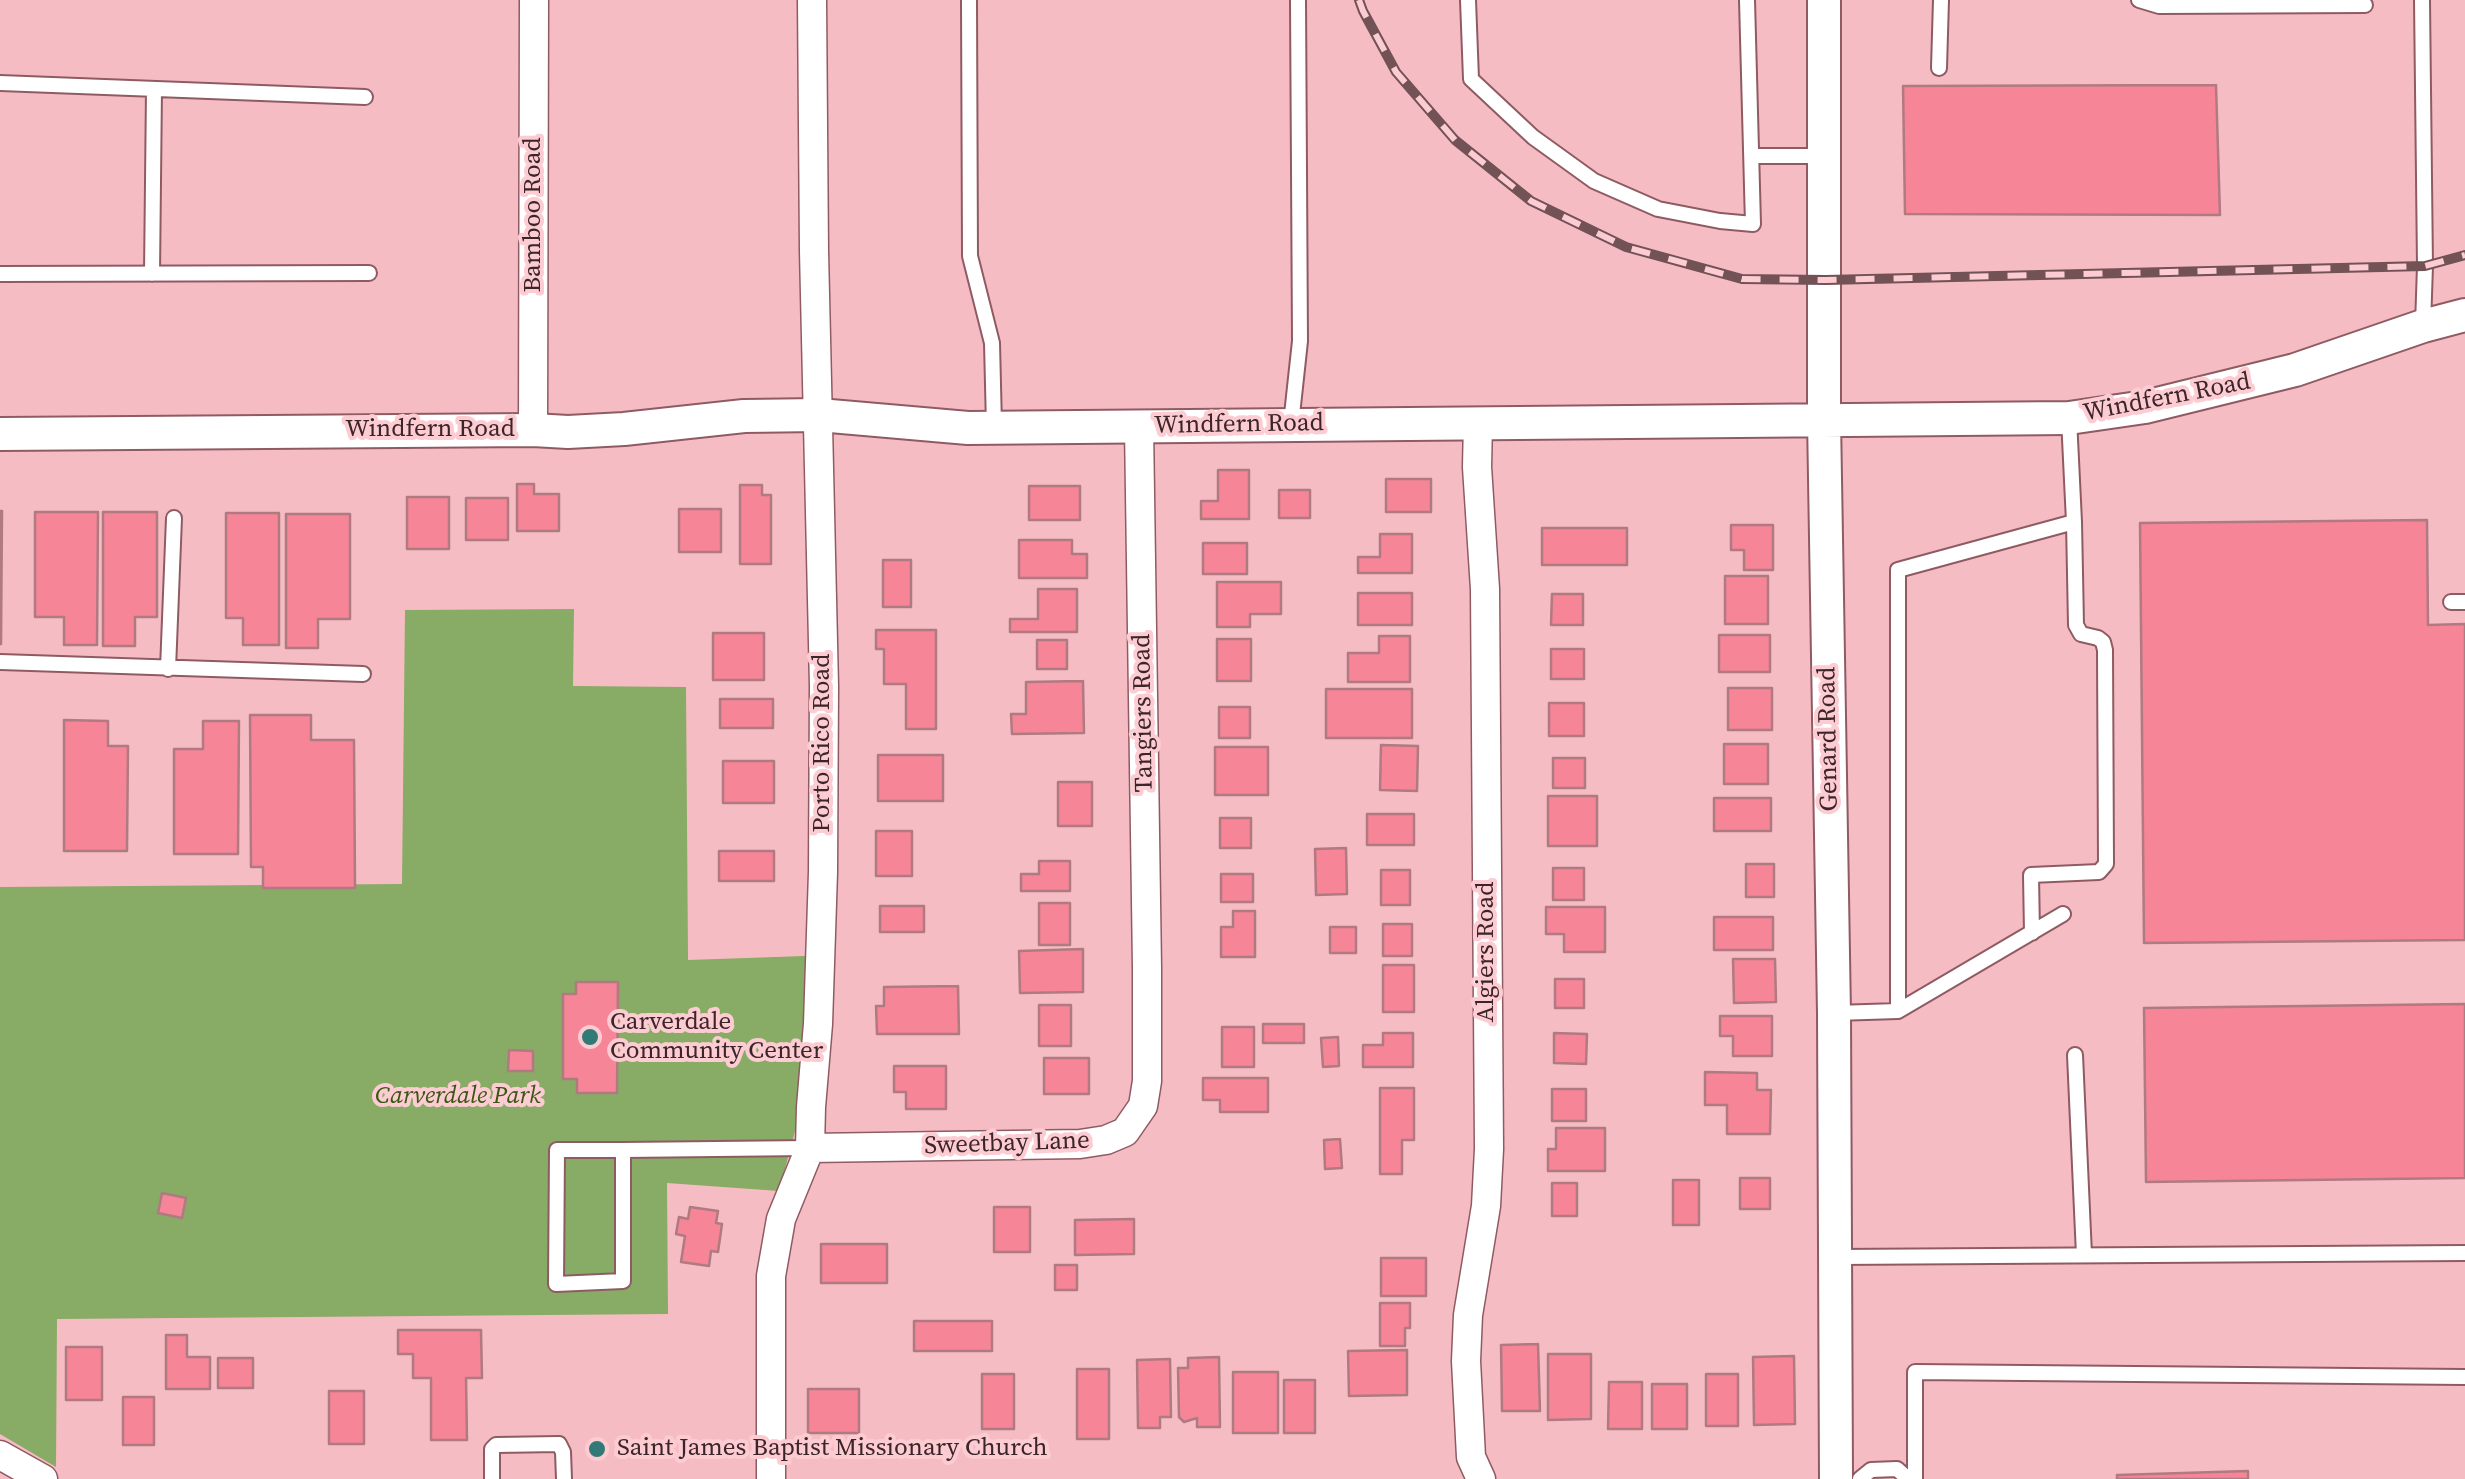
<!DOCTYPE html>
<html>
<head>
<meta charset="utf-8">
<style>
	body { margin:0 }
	canvas { display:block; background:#f6bcc3 }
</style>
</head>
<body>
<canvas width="2465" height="1479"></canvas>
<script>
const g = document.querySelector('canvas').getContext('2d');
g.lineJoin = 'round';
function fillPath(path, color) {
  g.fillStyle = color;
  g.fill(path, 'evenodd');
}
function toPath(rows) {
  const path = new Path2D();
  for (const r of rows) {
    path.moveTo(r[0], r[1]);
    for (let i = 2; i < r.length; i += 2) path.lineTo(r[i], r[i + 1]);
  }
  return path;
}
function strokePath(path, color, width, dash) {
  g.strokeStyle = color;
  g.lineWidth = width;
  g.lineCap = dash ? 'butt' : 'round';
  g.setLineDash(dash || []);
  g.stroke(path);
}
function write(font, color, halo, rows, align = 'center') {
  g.font = font + ' "Source Serif 4",serif';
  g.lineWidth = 8;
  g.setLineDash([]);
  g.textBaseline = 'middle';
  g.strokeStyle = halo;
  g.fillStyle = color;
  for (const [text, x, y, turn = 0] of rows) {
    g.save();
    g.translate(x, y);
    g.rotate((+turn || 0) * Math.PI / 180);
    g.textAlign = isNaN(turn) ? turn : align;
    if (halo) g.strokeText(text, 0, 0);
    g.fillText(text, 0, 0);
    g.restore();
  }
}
fillPath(toPath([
	[574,609,573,686,686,687,688,960,805,956,811,958,799,1116,779,1191,667,1183,668,1314,57,1319,56,1467,0,1434,0,887,402,884,405,610]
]), '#88ab65');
const building = toPath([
	[2216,85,2220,215,1905,214,1903,86,2216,85],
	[1218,470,1249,470,1249,519,1201,519,1201,501,1218,501,1218,470],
	[1386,479,1431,479,1431,512,1386,512,1386,479],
	[517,484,534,484,534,494,559,494,559,531,517,531,517,484],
	[740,485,762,485,762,495,771,495,771,564,740,564,740,485],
	[1029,486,1080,486,1080,520,1029,520,1029,486],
	[1279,490,1310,490,1310,518,1279,518,1279,490],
	[407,497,449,497,449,549,407,549,407,497],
	[466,498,508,498,508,540,466,540,466,498],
	[679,509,721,509,721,552,679,552,679,509],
	[0,511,2,511,1,644,0,644,0,511],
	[35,512,98,512,97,645,64,645,64,617,35,617,35,512],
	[103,512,157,512,157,617,135,617,135,646,103,646,103,512],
	[226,513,279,513,279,645,243,645,243,618,226,618,226,513],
	[286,514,350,514,350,619,318,619,318,648,286,648,286,514],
	[2427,520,2428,625,2465,624,2465,940,2144,943,2140,523,2427,520],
	[1731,525,1773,525,1773,570,1744,570,1744,550,1731,550,1731,525],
	[1542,528,1627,528,1627,565,1542,565,1542,528],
	[1380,534,1412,534,1412,573,1358,573,1358,557,1380,557,1380,534],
	[1019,540,1072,540,1072,554,1087,554,1087,578,1019,578,1019,540],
	[1203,543,1247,543,1247,574,1203,574,1203,543],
	[883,560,911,560,911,607,883,607,883,560],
	[1725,576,1768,576,1768,624,1725,624,1725,576],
	[1217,582,1281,582,1281,614,1250,614,1250,627,1217,627,1217,582],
	[1038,589,1077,589,1077,632,1010,632,1010,619,1038,619,1038,589],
	[1358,593,1412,593,1412,625,1358,625,1358,593],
	[1552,594,1583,594,1583,625,1551,625,1552,594],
	[876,630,936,630,936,729,906,729,906,684,884,684,884,649,876,649,876,630],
	[713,633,764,633,764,680,713,680,713,633],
	[1719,635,1770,635,1770,672,1719,672,1719,635],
	[1379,636,1410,636,1410,682,1348,682,1348,653,1379,653,1379,636],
	[1217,639,1251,639,1251,681,1217,681,1217,639],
	[1037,640,1067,640,1067,669,1037,669,1037,640],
	[1551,649,1584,649,1584,679,1551,679,1551,649],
	[1083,681,1084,733,1012,734,1011,714,1026,714,1026,682,1083,681],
	[1728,688,1772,688,1772,730,1728,730,1728,688],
	[1326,689,1412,689,1412,738,1326,738,1326,689],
	[720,699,773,699,773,728,720,728,720,699],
	[1549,703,1584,703,1584,736,1549,736,1549,703],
	[1219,707,1250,707,1250,738,1219,738,1219,707],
	[250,715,311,715,311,740,354,740,355,888,263,888,263,867,251,867,250,715],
	[64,720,108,721,108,746,128,746,127,851,64,851,64,720],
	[203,721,239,721,238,854,174,854,174,749,203,749,203,721],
	[1724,744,1768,744,1768,784,1724,784,1724,744],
	[1381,745,1418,746,1417,791,1380,790,1381,745],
	[1215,747,1268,747,1268,795,1215,795,1215,747],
	[878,755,943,755,943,801,878,801,878,755],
	[1553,758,1585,758,1585,788,1553,788,1553,758],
	[723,761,774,761,774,803,723,803,723,761],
	[1058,782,1092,782,1092,826,1058,826,1058,782],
	[1548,796,1597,796,1597,846,1548,846,1548,796],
	[1714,798,1771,798,1771,831,1714,831,1714,798],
	[1367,814,1414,814,1414,845,1367,845,1367,814],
	[1220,818,1251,818,1251,848,1220,848,1220,818],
	[876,831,912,831,912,876,876,876,876,831],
	[1346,848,1347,894,1316,895,1315,849,1346,848],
	[719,851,774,851,774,881,719,881,719,851],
	[1039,861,1070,861,1070,891,1021,891,1021,874,1039,874,1039,861],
	[1746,864,1774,864,1774,897,1746,897,1746,864],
	[1553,868,1584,868,1584,900,1553,900,1553,868],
	[1381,870,1410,870,1410,905,1381,905,1381,870],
	[1221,874,1253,874,1253,902,1221,902,1221,874],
	[1039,903,1070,903,1070,945,1039,945,1039,903],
	[880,906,924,906,924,932,880,932,880,906],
	[1546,907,1605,907,1605,952,1564,952,1564,934,1546,934,1546,907],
	[1233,911,1255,911,1255,957,1221,957,1221,927,1233,927,1233,911],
	[1714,917,1773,917,1773,950,1714,950,1714,917],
	[1383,924,1412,924,1412,956,1383,956,1383,924],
	[1330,927,1356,927,1356,953,1330,953,1330,927],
	[1083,949,1083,992,1020,993,1019,951,1083,949],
	[1733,959,1775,959,1776,1002,1734,1003,1733,959],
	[1383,965,1414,965,1414,1012,1383,1012,1383,965],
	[1555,979,1584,979,1584,1008,1555,1008,1555,979],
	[576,982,618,982,617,1093,577,1093,577,1079,563,1079,563,994,576,994,576,982],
	[958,986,959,1034,877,1034,876,1006,884,1006,884,987,958,986],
	[2465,1004,2465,1178,2146,1182,2144,1008,2465,1004],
	[1039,1005,1071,1005,1071,1046,1039,1046,1039,1005],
	[1720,1016,1772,1016,1772,1056,1733,1056,1733,1036,1720,1036,1720,1016],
	[1263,1024,1304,1024,1304,1043,1263,1043,1263,1024],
	[1222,1027,1254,1027,1254,1067,1222,1067,1222,1027],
	[1383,1033,1413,1033,1413,1067,1363,1067,1363,1045,1383,1045,1383,1033],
	[1554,1033,1587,1034,1586,1064,1554,1063,1554,1033],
	[1338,1037,1339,1066,1323,1067,1321,1038,1338,1037],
	[509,1050,533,1051,533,1071,508,1071,509,1050],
	[1044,1058,1089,1058,1089,1094,1044,1094,1044,1058],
	[894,1066,946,1066,946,1109,906,1109,906,1092,894,1092,894,1066],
	[1705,1072,1757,1073,1757,1090,1771,1090,1770,1134,1727,1134,1727,1105,1705,1105,1705,1072],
	[1203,1078,1268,1078,1268,1112,1220,1112,1220,1100,1203,1100,1203,1078],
	[1380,1088,1414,1088,1414,1140,1402,1140,1402,1174,1380,1174,1380,1088],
	[1552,1089,1586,1089,1586,1121,1552,1121,1552,1089],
	[1556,1128,1605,1128,1605,1171,1548,1171,1548,1149,1556,1149,1556,1128],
	[1340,1139,1342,1168,1325,1169,1324,1140,1340,1139],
	[1740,1178,1770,1178,1770,1209,1740,1209,1740,1178],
	[1673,1180,1699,1180,1699,1225,1673,1225,1673,1180],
	[1552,1183,1577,1183,1577,1216,1552,1216,1552,1183],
	[162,1193,186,1198,182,1218,158,1213,162,1193],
	[690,1207,718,1211,716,1223,722,1224,718,1252,711,1251,709,1266,681,1262,685,1236,676,1234,679,1217,688,1219,690,1207],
	[994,1207,1030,1207,1030,1252,994,1252,994,1207],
	[1134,1219,1134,1254,1075,1255,1075,1220,1134,1219],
	[821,1244,887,1244,887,1283,821,1283,821,1244],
	[1381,1258,1426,1258,1426,1296,1381,1296,1381,1258],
	[1055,1265,1077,1265,1077,1290,1055,1290,1055,1265],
	[1380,1303,1410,1303,1410,1328,1405,1328,1405,1346,1380,1346,1380,1303],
	[914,1321,992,1321,992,1351,914,1351,914,1321],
	[398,1330,481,1330,482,1378,466,1378,467,1440,431,1440,431,1378,413,1378,413,1354,398,1354,398,1330],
	[166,1335,187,1335,187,1357,210,1357,210,1389,166,1389,166,1335],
	[1538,1344,1540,1411,1502,1411,1501,1345,1538,1344],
	[66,1347,102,1347,102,1400,66,1400,66,1347],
	[1407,1350,1407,1395,1349,1396,1348,1351,1407,1350],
	[1548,1354,1591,1354,1591,1419,1548,1420,1548,1354],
	[1794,1356,1795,1424,1754,1425,1753,1357,1794,1356],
	[1219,1357,1220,1427,1197,1427,1197,1418,1184,1422,1179,1417,1178,1368,1188,1368,1188,1358,1219,1357],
	[218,1358,253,1358,253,1388,218,1388,218,1358],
	[1170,1359,1171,1417,1160,1417,1160,1428,1138,1428,1137,1360,1170,1359],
	[1077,1369,1109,1369,1109,1439,1077,1439,1077,1369],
	[1233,1372,1278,1372,1278,1433,1233,1433,1233,1372],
	[982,1374,1014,1374,1014,1429,982,1429,982,1374],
	[1706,1374,1738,1374,1738,1426,1706,1426,1706,1374],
	[1284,1380,1315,1380,1315,1433,1284,1433,1284,1380],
	[1609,1382,1642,1382,1642,1429,1608,1429,1609,1382],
	[1652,1384,1687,1384,1687,1429,1652,1429,1652,1384],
	[808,1389,859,1389,859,1433,808,1433,808,1389],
	[329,1391,364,1391,364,1444,329,1444,329,1391],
	[123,1397,154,1397,154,1445,123,1445,123,1397],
	[2248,1471,2248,1479,2117,1479,2117,1475,2248,1471]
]);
fillPath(building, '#f68598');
strokePath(building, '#b07a81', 2.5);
const service = toPath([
	[969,0,970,256,992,343,994,426],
	[1468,0,1471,79,1533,137,1594,181,1658,209,1720,221,1753,224,1747,0],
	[2139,0,2159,6,2365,5],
	[2422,0,2425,266,2423,325],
	[1939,68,1941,0],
	[0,83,365,97],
	[1752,156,1825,156],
	[0,274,369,273],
	[152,274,154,89],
	[1291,424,1300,341,1298,0],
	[2451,602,2465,602],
	[0,662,363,674],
	[168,669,174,518],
	[2032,933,2031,875,2099,872,2106,864,2105,650,2103,642,2098,638,2081,634,2076,625,2074,522],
	[1898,1011,1898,570,2074,522,2069,418],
	[1835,1013,1898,1011,2063,914],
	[2075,1055,2084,1255],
	[623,1150,557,1150,556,1284,623,1281,623,1150,809,1148],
	[1836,1257,2465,1253],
	[492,1479,492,1449,496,1445,559,1444,563,1452,564,1479],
	[1860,1479,1871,1470,1897,1469,1908,1479],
	[1915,1479,1915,1372,2465,1377]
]);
const minor = toPath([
	[1478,422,1477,467,1485,589,1489,1149,1486,1206,1468,1315,1466,1361,1471,1457,1481,1479],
	[533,430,534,0],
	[810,1148,1080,1144,1106,1140,1125,1132,1143,1106,1147,1081,1147,968,1139,426],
	[0,1455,43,1479],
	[771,1479,771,1276,781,1219,810,1148,811,1107,818,1024,823,872,824,686,814,251,812,0]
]);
const tertiary = toPath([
	[1824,0,1824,419,1834,1013,1836,1479],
	[0,434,533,430,568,432,624,429,744,416,819,415,968,428,2069,418,2145,407,2295,370,2423,326,2465,315]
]);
strokePath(service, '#8f5b63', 18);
strokePath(minor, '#8f5b63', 31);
strokePath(tertiary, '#8f5b63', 36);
strokePath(service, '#fff', 14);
strokePath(minor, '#fff', 28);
strokePath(tertiary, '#fff', 32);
const rail = toPath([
	[1359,0,1363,11,1396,72,1455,140,1531,201,1626,247,1742,279,1826,280,2425,266,2465,255]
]);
strokePath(rail, '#735256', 10);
strokePath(rail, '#fcccd2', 6, [19]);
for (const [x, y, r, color] of [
	[590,1037,10,"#327a77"],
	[597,1449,10,"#327a77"]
]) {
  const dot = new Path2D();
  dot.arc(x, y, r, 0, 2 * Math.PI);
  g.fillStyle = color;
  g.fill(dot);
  strokePath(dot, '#fcccd2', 4);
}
write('25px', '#3c2528', '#fcccd2', [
	["Bamboo Road",534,215,-90],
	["Windfern Road",2167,398,-11],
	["Windfern Road",1239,425,-1],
	["Windfern Road",430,430],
	["Tangiers Road",1144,713,-91],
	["Genard Road",1829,739,-91],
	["Porto Rico Road",823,743,-90],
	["Algiers Road",1487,952,-90],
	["Sweetbay Lane",1007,1144,-2]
]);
write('25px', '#3c2528', '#fcccd2', [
	["Carverdale",610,1023],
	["Community Center",610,1052],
	["Saint James Baptist Missionary Church",617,1449]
], 'left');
write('italic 25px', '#395713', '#fcccd2', [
	["Carverdale Park",458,1097]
]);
</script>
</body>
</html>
